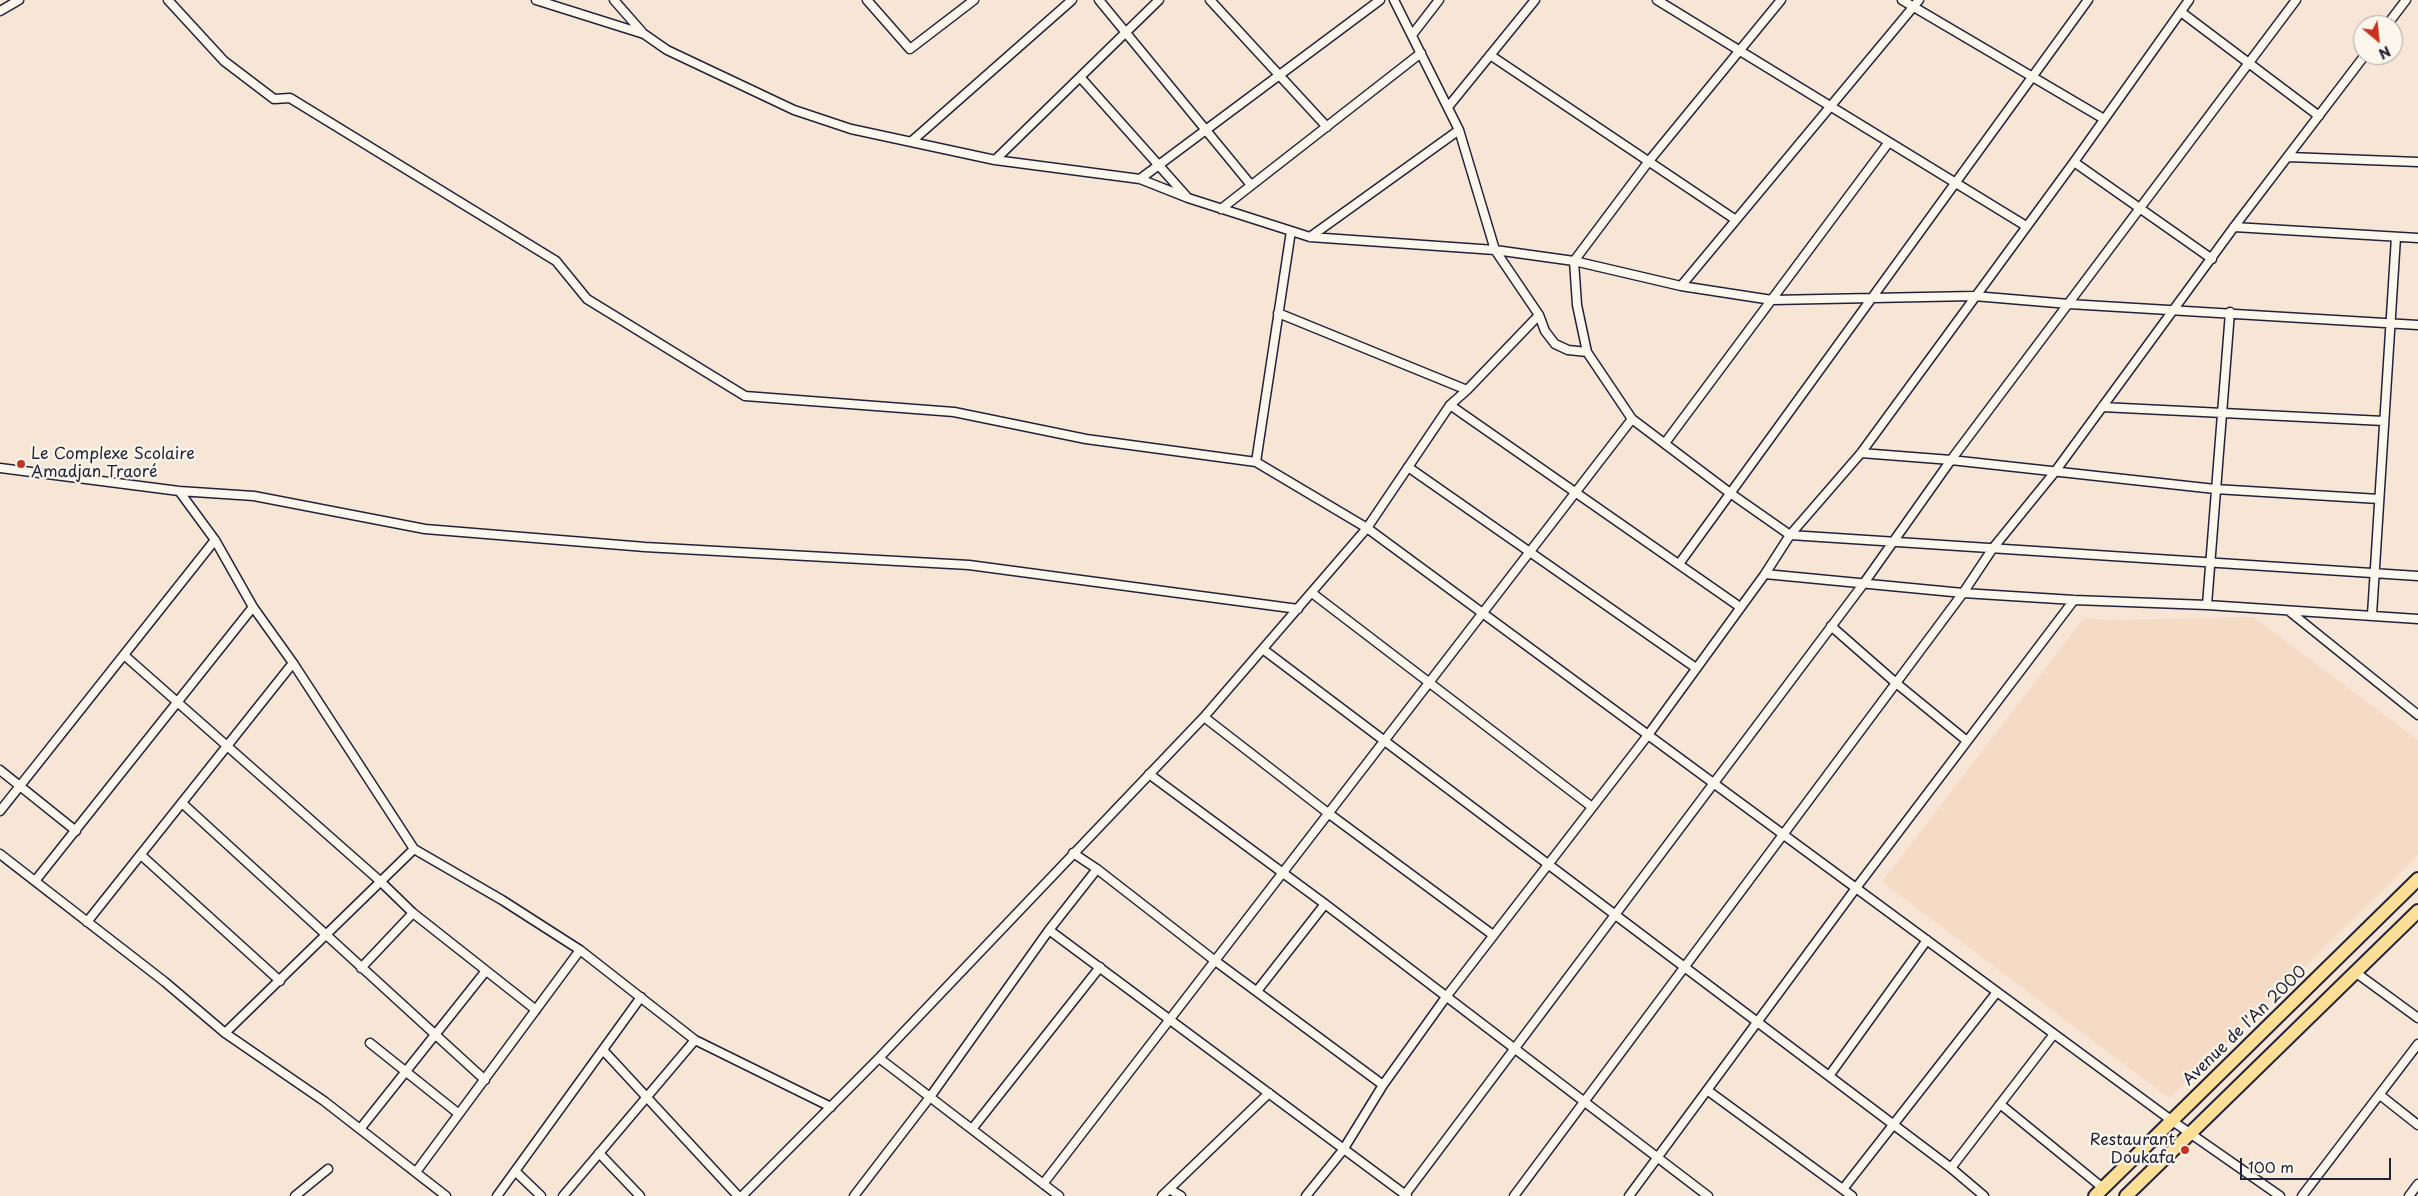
<!DOCTYPE html>
<html>
<head>
<meta charset="utf-8">
<style>
	body { margin:0 }
	#map { position:relative; width:2418px; height:1196px; overflow:hidden; background:#f7e6d5; font-family:"Playpen Sans",sans-serif }
	canvas { display:block }
	.north { position:absolute; left:2353px; top:15px; width:50px; height:50px; box-sizing:border-box; background:#fbf7ec; border:1px solid #a4a2a5; border-radius:50%; rotate:152deg; font-size:14px; font-weight:700; line-height:20px; text-align:center; color:#22223b }
	.north::after { content:''; display:block; margin:auto; width:18px; height:22px; background:#c8321e; clip-path:polygon(50% 0,100% 100%,50% 72%,0 100%) }
	.scale { position:absolute; left:2240px; top:1158px; width:151px; height:22px; box-sizing:border-box; border:2px solid #22223b; border-top:0; padding-left:6px; font-size:15px; line-height:18px; white-space:nowrap; color:#22223b; -webkit-text-stroke:4px #fbf7ec; paint-order:stroke }
</style>
</head>
<body>
<div id="map">
<canvas width="2418" height="1196"></canvas>
<div class="north">N</div>
<div class="scale">100 m</div>
</div>
<script>
const g = document.querySelector('canvas').getContext('2d');
g.lineJoin = 'round';
function fillPath(path, color) {
  g.fillStyle = color;
  g.fill(path, 'evenodd');
}
function toPath(rows) {
  const path = new Path2D();
  for (const r of rows) {
    path.moveTo(r[0], r[1]);
    for (let i = 2; i < r.length; i += 2) path.lineTo(r[i], r[i + 1]);
  }
  return path;
}
function strokePath(path, color, width, dash) {
  g.strokeStyle = color;
  g.lineWidth = width;
  g.lineCap = dash ? 'butt' : 'round';
  g.setLineDash(dash || []);
  g.stroke(path);
}
function write(font, color, halo, rows, align = 'center') {
  g.font = font + ' "Playpen Sans",sans-serif';
  g.lineWidth = 4.5;
  g.setLineDash([]);
  g.textBaseline = 'middle';
  g.strokeStyle = halo;
  g.fillStyle = color;
  for (const [text, x, y, turn = 0] of rows) {
    g.save();
    g.translate(x, y);
    g.rotate((+turn || 0) * Math.PI / 180);
    g.textAlign = isNaN(turn) ? turn : align;
    if (halo) g.strokeText(text, 0, 0);
    g.fillText(text, 0, 0);
    g.restore();
  }
}
fillPath(toPath([
	[2253,617,2418,740,2418,855,2212,1058,2169,1098,1882,882,2084,618,2111,620]
]), '#f5dac5');
const street = toPath([
	[168,0,224,61,274,99,290,98,556,261,587,299,745,396,954,412,1086,439,1256,462,1367,528,2171,1120,2280,1196],
	[536,0,644,34,667,50,794,110,851,129,995,160,1140,179,1188,198,1310,237,1495,250,1574,261,1681,286,1772,300,1974,296,2069,304,2418,325],
	[614,0,642,32],
	[867,0,910,49,974,0],
	[1099,0,1251,185],
	[1210,0,1327,127],
	[1394,0,1459,130,1495,250,1539,315,1545,331,1555,344,1568,350,1587,352,1632,419,1730,493,1790,535,2418,576],
	[1657,0,2026,226],
	[1902,0,2104,119],
	[0,11,19,0],
	[2181,12,2319,116],
	[2387,25,2406,0],
	[1412,35,1439,0],
	[1490,55,1736,220],
	[1080,77,1187,197],
	[1448,107,1535,0],
	[912,141,1072,0],
	[2289,157,2418,162],
	[995,160,1159,0],
	[2074,162,2212,259],
	[1140,179,1380,0],
	[1221,209,1421,53],
	[2234,227,2418,238],
	[1310,237,1459,130],
	[1681,286,1919,0],
	[1278,313,1467,390],
	[1587,352,1577,305,1574,261,1649,161,1781,0],
	[1450,405,1740,607],
	[2102,407,2384,421],
	[1665,443,1889,142],
	[1861,453,1951,460,2215,489,2379,499],
	[1256,462,1291,231],
	[1408,467,1696,668],
	[0,468,179,491,254,496,425,529,645,547,969,565,1298,609],
	[179,491,215,540,253,607,293,663,414,849,502,900,580,950,695,1040,831,1107],
	[1679,564,2088,0],
	[1765,574,1963,593,2074,600,2207,605,2418,619],
	[1312,593,1592,807],
	[2207,605,2230,312],
	[2289,611,2418,715],
	[2372,615,2396,237],
	[1831,626,1896,683,1967,741],
	[1264,650,1951,1168,1984,1196],
	[124,655,380,881,413,913,536,1010],
	[1204,717,1328,813,1493,935],
	[0,770,76,831],
	[1149,774,1325,904,1708,1196],
	[182,803,485,1080],
	[0,811,215,540],
	[1073,853,1097,869,1214,960,1383,1085],
	[0,854,165,982,225,1033,324,1101,446,1196],
	[141,855,280,981],
	[35,881,253,607],
	[87,922,293,663],
	[1049,930,1407,1196],
	[361,968,413,913],
	[2355,972,2418,1018],
	[1257,991,1325,904],
	[225,1033,414,849],
	[370,1043,459,1114],
	[603,1050,738,1196],
	[879,1058,1059,1196],
	[1829,1076,1927,940],
	[1707,1090,1852,1196],
	[2380,1095,2418,1125],
	[2000,1104,2103,1188],
	[360,1129,485,972],
	[972,1129,1100,967],
	[599,1153,640,1196],
	[1951,1168,2054,1034],
	[515,1171,541,1196],
	[416,1172,580,950],
	[1043,1184,1632,419],
	[1169,1189,1181,1196],
	[1843,1189,1997,992],
	[295,1196,328,1169],
	[497,1196,641,997],
	[563,1196,695,1040],
	[742,1196,879,1058,1204,717,1367,528,1450,405,1467,390,1539,315],
	[854,1196,930,1097,1049,930,1097,869],
	[1162,1196,1269,1093],
	[1306,1196,1343,1150,1383,1085,1446,997,1648,735,1765,574,1790,535,1861,453,2074,162,2189,0],
	[1404,1196,1864,583,1951,460,2296,0],
	[1514,1196,1963,593,1993,548,2054,473,2234,227,2365,55],
	[1629,1196,1856,888,2074,600],
	[2302,1196,2418,1044],
	[2409,1196,2418,1184]
]);
const primary = toPath([
	[2095,1196,2418,879],
	[2126,1196,2418,911]
]);
strokePath(street, '#22223b', 11);
strokePath(primary, '#22223b', 16);
strokePath(street, '#fbf7ec', 8);
strokePath(primary, '#fbdf96', 12);
for (const [x, y, r, color] of [
	[21,464,5,"#c8321e"],
	[2185,1150,5,"#c8321e"]
]) {
  const dot = new Path2D();
  dot.arc(x, y, r, 0, 2 * Math.PI);
  g.fillStyle = color;
  g.fill(dot);
  strokePath(dot, '#fbf7ec', 2);
}
write('16px', '#22223b', '#fbf7ec', [
	["Le Complexe Scolaire",31,455],
	["Amadjan Traoré",31,473],
	["Restaurant",2175,1141,"right"],
	["Doukafa",2175,1159,"right"]
], 'left');
write('16px', '#22223b', '#fbf7ec', [
	["Avenue de l'An 2000",2245,1026,-44]
]);
</script>
</body>
</html>
